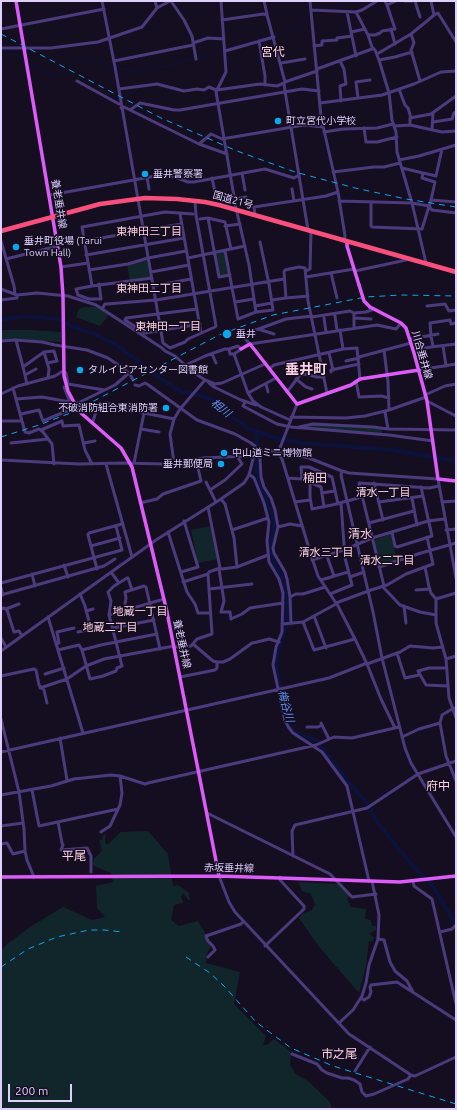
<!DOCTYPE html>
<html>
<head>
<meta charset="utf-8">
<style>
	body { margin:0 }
	#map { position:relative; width:457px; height:1110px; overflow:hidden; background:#150e20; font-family:Ubuntu,sans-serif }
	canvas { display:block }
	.frame { position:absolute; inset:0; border:2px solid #decffd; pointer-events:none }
	.scale { position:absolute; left:8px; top:1084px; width:64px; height:18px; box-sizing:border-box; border:2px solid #decffd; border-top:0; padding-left:5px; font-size:12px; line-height:14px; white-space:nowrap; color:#decffd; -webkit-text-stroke:3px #150e20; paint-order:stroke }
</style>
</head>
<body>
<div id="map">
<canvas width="457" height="1110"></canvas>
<div class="frame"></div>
<div class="scale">200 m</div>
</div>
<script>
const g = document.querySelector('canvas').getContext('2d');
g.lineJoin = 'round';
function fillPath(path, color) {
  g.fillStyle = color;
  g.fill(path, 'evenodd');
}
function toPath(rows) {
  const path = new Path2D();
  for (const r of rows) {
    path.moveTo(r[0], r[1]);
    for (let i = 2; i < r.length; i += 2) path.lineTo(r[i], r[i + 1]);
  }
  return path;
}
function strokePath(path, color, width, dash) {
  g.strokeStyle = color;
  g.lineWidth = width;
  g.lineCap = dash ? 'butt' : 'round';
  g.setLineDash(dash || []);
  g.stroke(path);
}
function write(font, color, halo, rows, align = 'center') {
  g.font = font + ' Ubuntu,"Noto Sans JP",sans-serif';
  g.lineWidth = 3;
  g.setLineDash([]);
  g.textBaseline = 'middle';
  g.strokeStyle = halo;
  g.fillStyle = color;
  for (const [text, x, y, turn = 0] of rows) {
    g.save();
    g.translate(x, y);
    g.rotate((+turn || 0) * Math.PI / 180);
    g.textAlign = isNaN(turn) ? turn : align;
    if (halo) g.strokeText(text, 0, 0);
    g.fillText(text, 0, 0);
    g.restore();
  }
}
fillPath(toPath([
	[224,252,229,275,219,277,215,254],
	[147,260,150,278,130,280,127,265],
	[83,307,97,307,109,315,100,326,76,317,79,309],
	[1,330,31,330,61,332,61,342,17,339,1,340],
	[314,424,382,429,382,434,299,427],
	[210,526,217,559,198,563,191,530],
	[391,534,397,560,380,565,374,540],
	[148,831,168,854,173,886,178,885,189,893,190,900,188,900,184,894,182,894,181,897,183,903,174,905,171,920,179,926,198,921,212,945,207,953,206,963,240,972,234,1004,266,1036,263,1045,267,1045,274,1039,291,1052,290,1065,296,1074,308,1081,330,1102,332,1109,4,1109,1,1103,1,951,7,944,30,927,63,907,92,920,105,917,97,908,96,886,113,882,111,873,94,866,93,864,94,859,98,855,102,850,99,840,103,839,102,836,106,834,105,841,106,844,108,844,121,832],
	[298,882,338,884,350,896,347,899,351,907,366,909,365,919,371,920,372,926,376,926,376,930,370,933,371,936,374,937,372,942,369,941,366,966,359,993,320,948,299,918,303,913,311,911,315,905,311,894,302,891]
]), '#11262a');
strokePath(toPath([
	[337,10,338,1],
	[6,49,24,60],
	[1,52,6,50],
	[28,63,40,70,49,74,55,74,60,73,71,64,82,59,88,59,117,69,138,71,149,70,172,65,301,27,304,23,304,17,308,14]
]), '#0b133c', 1);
strokePath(toPath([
	[1,320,25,316,57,319,73,327,90,332,118,346,134,358,157,376,177,389,183,392,193,393,214,400,227,413,249,429,272,437,302,443,392,450,456,461],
	[257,432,257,473,260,484,268,502,273,516,274,526,270,548,275,565,282,577,287,598,287,626,278,650,276,666,289,725,293,729,302,736,315,740,318,742,345,778,366,802,377,822,413,866,434,888,456,925]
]), '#0b133c', 4);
strokePath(toPath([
	[102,1,115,67,163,343,170,348,185,342,188,339,215,327,216,326,196,215,195,201],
	[155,1,157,8],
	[171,1,184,20,192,36,196,59],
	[221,1,226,72,216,92,236,208,249,265,255,306],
	[264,1,267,14],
	[310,1,321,117,338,192,345,236,344,240],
	[385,1,387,5,396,1],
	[405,1,412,1],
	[415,1,420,17],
	[431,1,434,15],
	[311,10,356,12,362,10,377,1],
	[347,12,356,56],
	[356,12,368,35,372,47,375,50,379,60,389,93,392,120,396,132,397,152,412,203,426,263],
	[222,20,263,14,267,15,285,82,284,83,285,91,308,230],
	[1,29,104,9],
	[391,29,395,44],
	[351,32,365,29],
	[411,34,414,43,411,50,420,81],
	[368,35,375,35,380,33,382,31,395,29,387,5],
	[259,41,265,76,265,85],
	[193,43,208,38,224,39],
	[314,46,322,45,322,41,337,40,337,38,352,36],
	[1,48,51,48,98,42,142,27,157,8,170,1],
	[225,51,274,37],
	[377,54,411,34,427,21,434,15,438,13,456,42],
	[379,60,395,57,412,52],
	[114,61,193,45],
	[340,61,344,69,346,84,340,86,341,101],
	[281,63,305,59],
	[317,69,372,49],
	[77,81,119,104,121,104],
	[285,82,317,71],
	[119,89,157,84,184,91,197,89,204,90,209,87,216,90],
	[399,89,405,105,408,108,411,118],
	[217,90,260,84,277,86,284,83],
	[358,98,356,82,370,80],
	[320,103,382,95,414,84,441,72,456,71],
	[121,108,124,107,130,110,199,144,227,154],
	[130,110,140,103,174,110,180,110,302,89,319,91],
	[433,122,452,119,454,113,456,112],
	[410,125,410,118,431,114,456,96],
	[395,126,410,125,442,132,456,131],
	[364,128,366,142,377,142,397,137],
	[432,130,433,113],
	[324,132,343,129,377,128,393,124],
	[199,144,211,134,222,139,304,125,323,127],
	[399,160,419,156,456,145],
	[402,168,423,173],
	[333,172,374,167,384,167,400,163],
	[242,173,245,190],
	[147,177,149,189],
	[212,178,215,192],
	[292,189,294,201],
	[50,195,167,174,188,182,194,182,265,169,294,178,299,175],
	[234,199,246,197],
	[431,200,435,182,422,178,423,173,436,176,442,149],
	[339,201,412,203,429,206,432,210,456,213],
	[371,202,371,226,372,227,422,229,431,200,456,202],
	[180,214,201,333],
	[255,215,254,207,326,196,338,192],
	[208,218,219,277,230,275],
	[200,219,208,218,225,222,231,249],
	[225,226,240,224],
	[1,241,14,286,15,294],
	[84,241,181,224],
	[225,251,238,319,256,312,255,306,272,303],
	[86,255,184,238],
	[188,258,245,246],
	[6,259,58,246],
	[61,267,88,263],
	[89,270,128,264,148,258,186,251],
	[306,271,310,269,311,231],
	[355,271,406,260,408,258],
	[151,272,189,265],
	[331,273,337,298],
	[306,277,354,269],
	[152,278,92,286,82,227,165,212,193,214],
	[92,286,76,289,78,295,89,299,101,299,99,284],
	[153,286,191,279],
	[1,289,17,295,37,293,68,296,96,305,162,348,165,351,175,356,193,372,205,380,215,384,222,383,265,364],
	[308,296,286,298,284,272,285,270,299,267,305,268,308,301,327,393],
	[1,300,17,298,17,295],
	[272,300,286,298],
	[235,302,254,299],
	[427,306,445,304,449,311,456,310],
	[102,309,105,304,107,304,156,300,284,279],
	[197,309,126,318,125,320,145,333,200,324],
	[256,312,273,310,269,284,260,242],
	[312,316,286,319,242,335,250,344,377,325,396,329,401,323],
	[335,316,337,330],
	[312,317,350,311,354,313],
	[324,318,326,332],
	[354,318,371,319],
	[354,328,354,313,366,312,374,309],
	[258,329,274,334],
	[340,330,343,349],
	[410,339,438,334],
	[16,340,23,367],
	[1,341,15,340,42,342,55,345,87,350,108,358,124,369,130,374,133,380],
	[433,346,431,336,430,323,450,320,451,324,456,323],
	[443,346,446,366],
	[384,350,388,382,389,410],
	[413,350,431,347,456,344],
	[44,352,54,351,57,361,47,363],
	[329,353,333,370],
	[212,354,216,363],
	[234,354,230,354,229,349,238,346,241,349,240,350,234,354,248,393,253,401,261,407,290,420],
	[359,357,411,343],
	[346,361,359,358],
	[186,365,205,356,225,349,229,349],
	[269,369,274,365,343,349,357,348,360,379],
	[419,370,456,364],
	[331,372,331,370,359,364],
	[25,375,36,369],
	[296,379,306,387,312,389],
	[356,381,359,397,381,396,389,398],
	[209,383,214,387,241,400,256,405],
	[27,384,23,367,44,352,49,369,48,378],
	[266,384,268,392],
	[135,385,139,386,145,383,147,384,197,420,235,434,251,443,256,447,256,454],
	[13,388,25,432,29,433,39,429,43,432,52,444,54,464],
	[287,392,300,375,305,374,317,377,323,377],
	[248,393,276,378],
	[1,394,18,386,55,376,63,371,66,373,68,384,104,390],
	[425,395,445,386,456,384],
	[16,399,42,397,70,402,64,387],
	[427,401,456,416],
	[245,402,243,406,277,424,291,427,389,435,433,441],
	[74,405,115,385,129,373],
	[385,412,388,429],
	[21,414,39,410,43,421,69,410,64,402],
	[291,417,346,418,365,416,389,410,426,397],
	[1,421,22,421],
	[93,421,98,406,106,403,144,413],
	[299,427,313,424,373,427,388,429,456,430],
	[141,429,159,432],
	[41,430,62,421,63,426,79,425,85,450,92,464],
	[11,443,48,439],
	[84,443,95,441],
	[262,451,260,458,261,477,264,487,271,498,275,510,278,527,273,548,274,553,285,572,287,579,290,597,291,624],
	[278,453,282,459,311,555,318,576,338,606,355,639,367,664,381,699,395,728],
	[278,453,297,404],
	[1,460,79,464,123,463,165,464,203,458,247,456,268,450,309,458,342,471,349,473,438,479,456,578],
	[134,463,144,413,174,419],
	[174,463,170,434,174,419,180,409,205,380],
	[106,464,132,557],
	[342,471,341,475,373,612,382,658,405,748,411,763,456,837],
	[249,474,254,478,264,503,269,522,267,541,269,562,279,579,283,593,282,632,276,647,273,665,285,721,289,728,293,733,313,746,322,752,347,786,369,881],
	[288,478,302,479,321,487,324,507],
	[302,479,301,467,309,467,332,477,338,504],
	[206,482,216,502],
	[310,482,310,497,312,509,332,505,362,497],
	[374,483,383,520],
	[210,490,225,480,242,464,237,456],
	[322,493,334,491],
	[412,498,417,525],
	[221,499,225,504,234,538,237,567],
	[295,502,310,500],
	[379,502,423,496],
	[442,502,456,501],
	[140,503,157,499,163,494,201,481,196,459],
	[208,507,220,568],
	[369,523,414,511],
	[278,527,290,524,302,526],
	[232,530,268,518],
	[446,530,456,529],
	[168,532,187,592,195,604,198,613,210,613],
	[392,532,395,546,397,547,432,536,421,487],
	[91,546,120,538],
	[327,556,334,576],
	[312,560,344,550,372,538,428,521,444,519],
	[64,565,68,577],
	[379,567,421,553,456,543],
	[425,567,429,587,431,593,436,599],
	[97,569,88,535,89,533,122,524],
	[219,569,224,601,221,612,230,612,231,619,242,614,250,608,283,603],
	[111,572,119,583],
	[181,572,198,567,184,521],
	[32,574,35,586],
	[350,577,364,572],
	[321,580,348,572],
	[183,582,208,574,209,572,220,568,222,569,237,567,268,555],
	[1,583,122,550,116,526],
	[382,586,400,605,420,612,436,615],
	[384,586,359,483,429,488,439,486],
	[1,588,3,595],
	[209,589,252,584],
	[132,590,128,578,127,578,114,586,108,592,111,601,109,615,116,642,122,666,117,668,116,671,103,676,90,679,82,650,101,645,116,642,157,634],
	[416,590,430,589],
	[456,593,436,599,436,623,446,659,449,698,456,718],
	[330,594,352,585,345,558,341,503],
	[1,595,104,566,115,559],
	[290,597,296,594,303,594,325,587],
	[336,603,371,590,387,585,406,574,433,564,427,537],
	[404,606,406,623],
	[1,609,4,608,7,610,14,632,19,631,22,636],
	[6,609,19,604],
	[124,610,126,598,125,592,144,586,146,587,160,649],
	[86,611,93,609],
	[109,615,164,599],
	[314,616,326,648],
	[48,617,83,733],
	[303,622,314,650,355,639],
	[283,624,303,622,336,604],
	[113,628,154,620],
	[78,632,91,629,85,606,80,594],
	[1,638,6,647],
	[56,644,59,643,57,632,74,628],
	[193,644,213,661,217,662,223,662,230,659,252,643,257,642,269,639,279,642],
	[175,647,191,646,197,639,212,634,208,574],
	[58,650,79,645,82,650],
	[1,651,156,540,221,499,244,483,249,475,254,455],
	[397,653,405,678,419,675],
	[446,659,456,656],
	[367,664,400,652,410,646,433,648,442,647],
	[446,668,429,668,418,671,426,685,447,686],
	[45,674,64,668],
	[1,676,34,669,36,670,39,685,44,690,47,703],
	[180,677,215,670,217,668,217,662],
	[40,688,67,679,86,666,104,659,174,646],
	[456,708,452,709,442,715,440,723,446,756,456,781],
	[1,719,19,792,24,829,25,851,27,860,34,877],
	[321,723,329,739],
	[307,727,318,727,322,725],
	[402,737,419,729,440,723],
	[60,738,67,780],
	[1,752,329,678,367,663],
	[32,790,39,826,118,809],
	[1,795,51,786,74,779,111,775,120,776,145,784,148,783,316,745,334,737,352,738,399,727],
	[207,813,330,874,352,897,376,894],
	[58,822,62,843,63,845,61,850,87,848,91,856,91,872],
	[1,826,23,823],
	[101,832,110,826,120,805,122,793,120,776],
	[1,844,7,843,13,854,25,851],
	[293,856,292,831,295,825,367,808,418,774,456,761],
	[219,876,229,902,235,912,349,1034,411,1075],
	[413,881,414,886,432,899,456,1004],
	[440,932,452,929,456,925],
	[378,939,384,940,390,962,395,971,407,981,413,992],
	[265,946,304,909,304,906,280,880,280,877],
	[208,957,215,950,213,946,208,941,206,936,241,924,243,922],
	[361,998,364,1000,369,997,371,992,370,987,371,985,397,982,456,1020],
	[339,1023,353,1010,362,996,366,983,369,965,378,939,379,915,372,881],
	[292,1054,317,1064,322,1070,327,1073,342,1078,348,1078,354,1080,360,1084,362,1092,366,1096,374,1094,408,1079,411,1075,415,1076,456,1057],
	[355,1071,370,1047]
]), '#4b3b7d', 3);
strokePath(toPath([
	[16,1,61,267,63,296,64,376,68,391,77,408],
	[347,241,347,246,359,285],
	[370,307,401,323,406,328,414,353,427,401,438,479,456,481],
	[241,349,250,344,297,404,351,385,360,379,419,370],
	[81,413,121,448,132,467,167,612,219,876],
	[1,877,219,876,400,882,456,876]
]), '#dd5bf8', 3.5);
strokePath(toPath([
	[1,231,100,204,145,198,177,199,205,202,219,205,456,272]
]), '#f84f7d', 4.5);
strokePath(toPath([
	[1,34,161,118,237,151,295,172,355,188,406,199,456,207],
	[1,437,39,425,73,412,219,335,273,315,366,297,401,295,456,296],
	[186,957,210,973,225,987,256,1022,291,1048,333,1066,456,1104],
	[1,967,28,949,57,937,89,930,104,930,123,932]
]), '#0aa8ee', 1, [6, 5]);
strokePath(toPath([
	[359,285,364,301,370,307]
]), '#dd5bf8', 3.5);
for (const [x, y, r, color] of [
	[278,121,4,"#0aa8ee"],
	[145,174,4,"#0aa8ee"],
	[16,247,4,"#0aa8ee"],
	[227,334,5,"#0aa8ee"],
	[80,370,4,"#0aa8ee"],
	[166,408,4,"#0aa8ee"],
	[224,453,4,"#0aa8ee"],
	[221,464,4,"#0aa8ee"]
]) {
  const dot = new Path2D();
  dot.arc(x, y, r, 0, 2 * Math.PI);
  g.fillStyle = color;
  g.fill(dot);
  strokePath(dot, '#150e20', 1.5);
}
write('10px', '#decffd', '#150e20', [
	["町立宮代小学校",286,121],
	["垂井警察署",153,174],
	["垂井町役場 (Tarui",24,241],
	["Town Hall)",24,253],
	["垂井",236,334],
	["タルイピアセンター図書館",88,370],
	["不破消防組合東消防署",158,408,"right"],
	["中山道ミニ博物館",232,453],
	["垂井郵便局",213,464,"right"]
], 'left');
write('10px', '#decffd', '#150e20', [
	["国道21号",233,200,15],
	["養老垂井線",59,204,81],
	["川合垂井線",422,355,74],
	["養老垂井線",182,644,78],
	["赤坂垂井線",229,868,1]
]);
write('11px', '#fdd1e4', '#150e20', [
	["東神田三丁目",149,231],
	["東神田二丁目",149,288],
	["東神田一丁目",168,326],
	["清水一丁目",383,492],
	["清水三丁目",326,552],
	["清水二丁目",387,560],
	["地蔵一丁目",140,611],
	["地蔵二丁目",110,627]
]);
write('italic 11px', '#6194f8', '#150e20', [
	["相川",221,408,39],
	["梅谷川",286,706,75]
]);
write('12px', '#fdd1e4', '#150e20', [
	["宮代",273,52],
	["楠田",315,478],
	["清水",360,534],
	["府中",438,786],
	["平尾",74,856],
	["市之尾",339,1054]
]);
write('bold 14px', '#fdd1e4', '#150e20', [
	["垂井町",306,369]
]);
</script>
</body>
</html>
